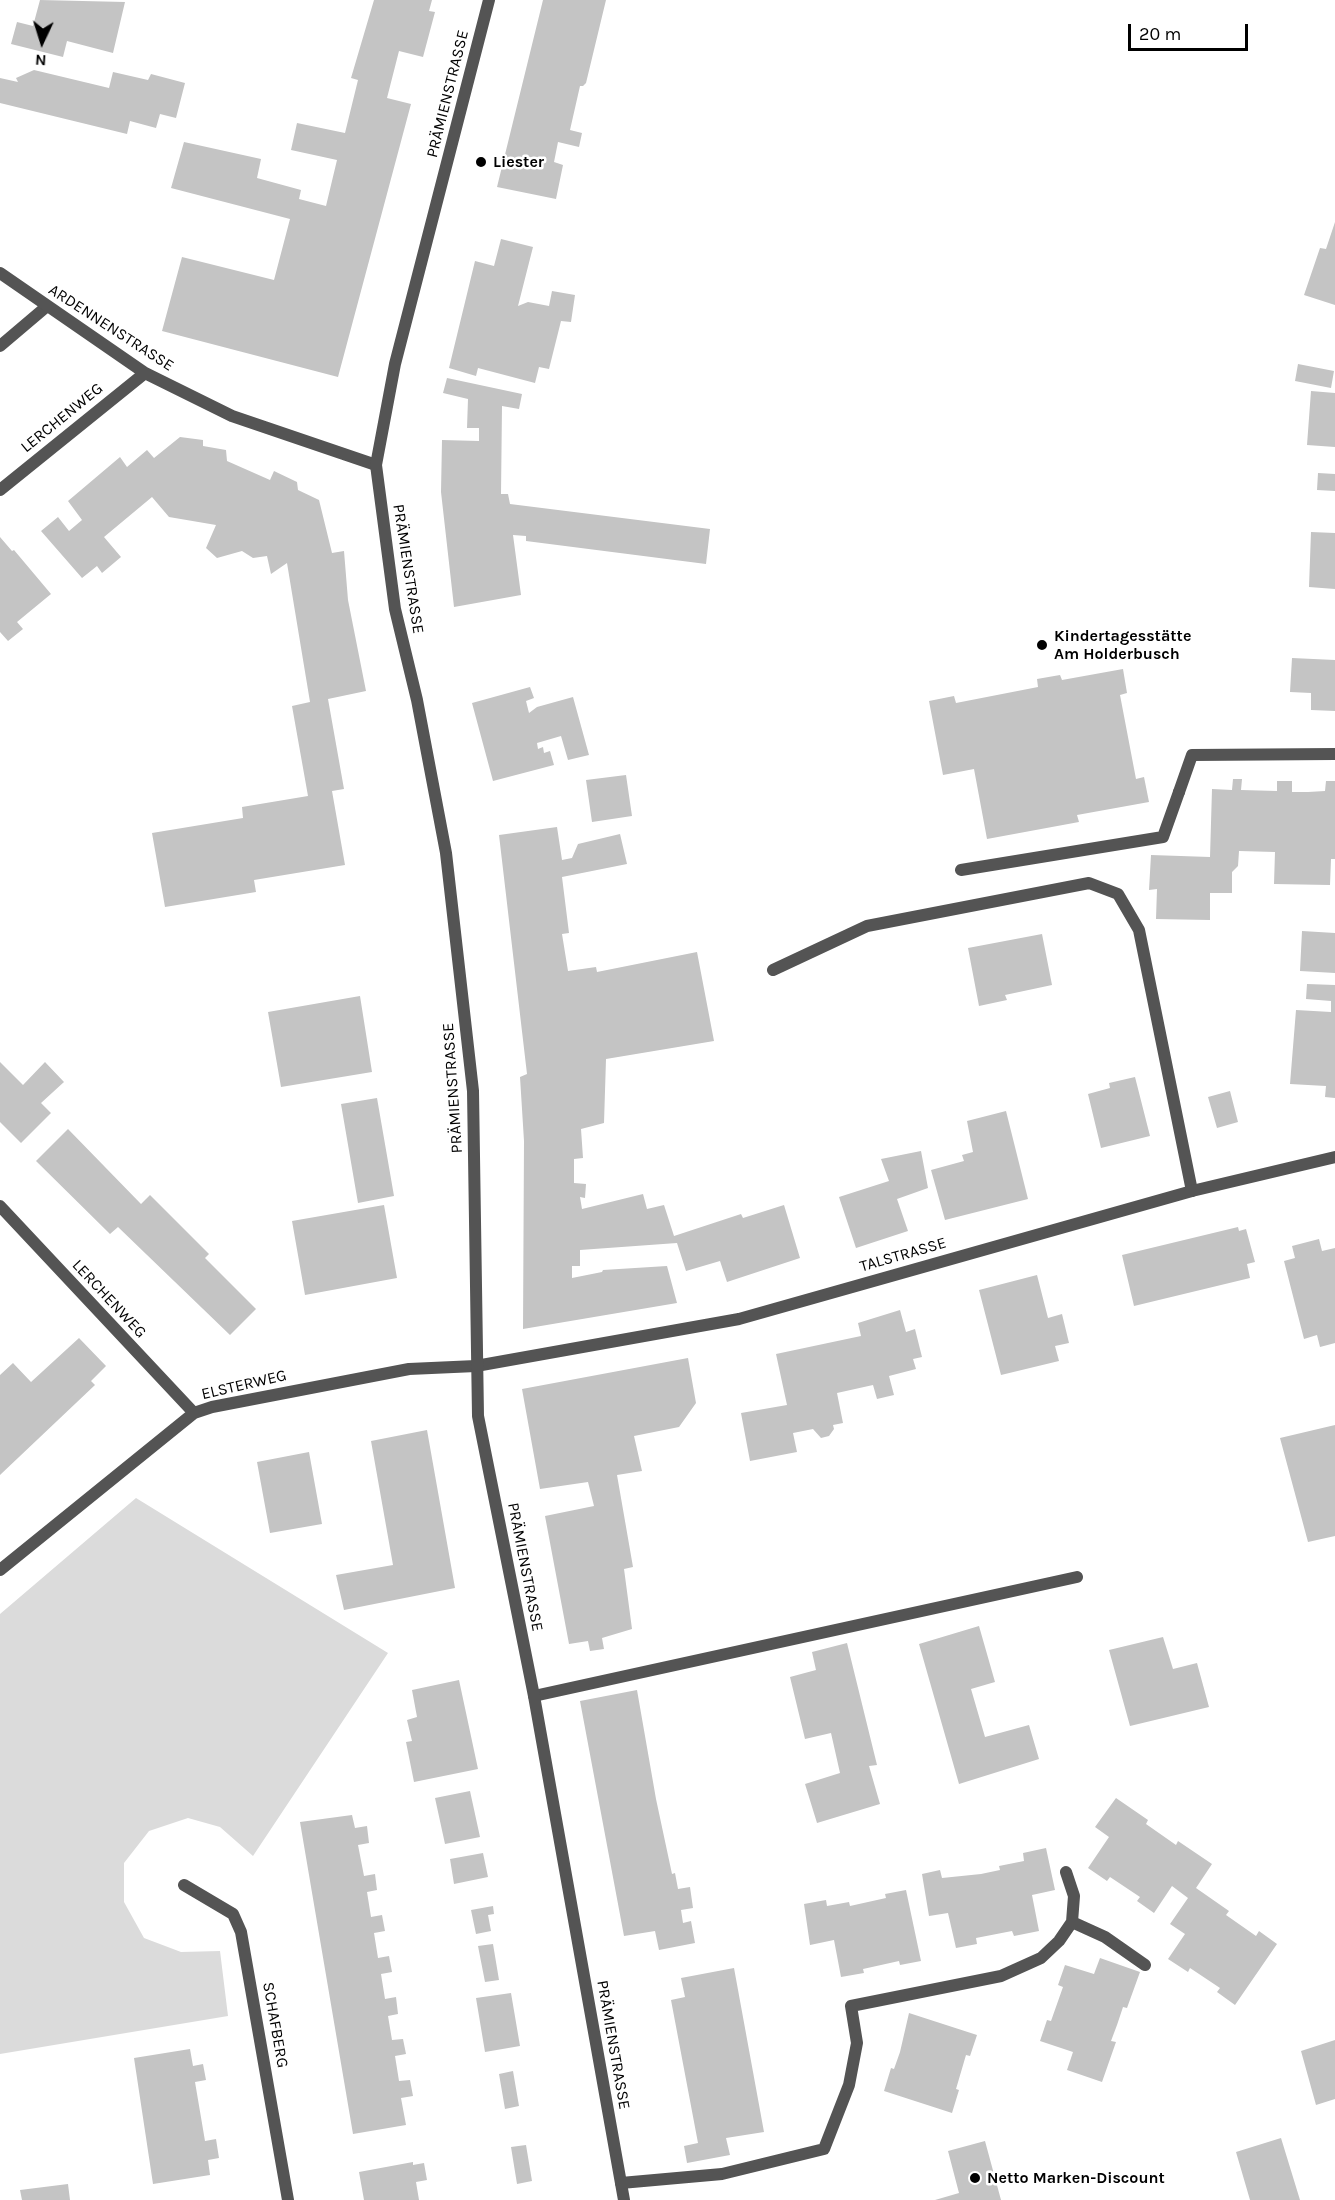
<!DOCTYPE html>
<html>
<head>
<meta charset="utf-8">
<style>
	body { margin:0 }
	#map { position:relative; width:1335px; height:2200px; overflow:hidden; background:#fff; font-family:Karla,sans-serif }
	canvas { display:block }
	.north { position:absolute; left:12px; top:12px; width:60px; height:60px; -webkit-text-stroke:4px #fff; paint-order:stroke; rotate:184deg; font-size:16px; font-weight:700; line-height:24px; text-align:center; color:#000 }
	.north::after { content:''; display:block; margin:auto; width:21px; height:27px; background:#000; clip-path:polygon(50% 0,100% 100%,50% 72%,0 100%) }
	.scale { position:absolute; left:1128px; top:24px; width:120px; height:27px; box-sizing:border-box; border:3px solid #000; border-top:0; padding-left:8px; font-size:18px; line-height:21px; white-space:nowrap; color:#000; -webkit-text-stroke:4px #fff; paint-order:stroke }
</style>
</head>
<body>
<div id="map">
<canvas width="1335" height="2200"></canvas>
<div class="north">N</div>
<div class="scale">20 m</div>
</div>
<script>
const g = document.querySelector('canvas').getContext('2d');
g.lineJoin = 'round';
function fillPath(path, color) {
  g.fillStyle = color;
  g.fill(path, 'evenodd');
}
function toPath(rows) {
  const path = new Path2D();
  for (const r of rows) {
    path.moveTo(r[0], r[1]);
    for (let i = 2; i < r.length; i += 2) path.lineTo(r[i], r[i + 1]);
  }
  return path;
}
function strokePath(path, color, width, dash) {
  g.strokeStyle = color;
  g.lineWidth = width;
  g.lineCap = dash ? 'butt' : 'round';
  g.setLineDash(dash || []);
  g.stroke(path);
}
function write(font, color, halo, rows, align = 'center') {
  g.font = font + ' Karla,sans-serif';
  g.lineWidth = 5;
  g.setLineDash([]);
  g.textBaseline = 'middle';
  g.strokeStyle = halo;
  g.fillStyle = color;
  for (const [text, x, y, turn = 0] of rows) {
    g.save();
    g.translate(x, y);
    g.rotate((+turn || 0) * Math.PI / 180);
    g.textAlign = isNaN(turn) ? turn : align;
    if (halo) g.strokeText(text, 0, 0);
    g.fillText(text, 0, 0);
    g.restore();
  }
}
fillPath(toPath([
	[136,1498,388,1653,253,1856,220,1827,188,1818,149,1831,124,1863,124,1902,144,1938,181,1952,220,1951,228,2016,0,2054,0,1614]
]), '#dbdbdb');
fillPath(toPath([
	[40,0,125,2,113,53,67,41,63,57,11,44,17,22,33,26],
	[374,0,432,0,429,11,435,12,423,57,399,51,387,98,411,104,338,377,162,331,182,257,274,280,290,219,171,188,184,142,261,159,257,178,301,190,299,199,326,206,337,160,291,150,297,123,345,133,358,80,351,78],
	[543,0,606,0,586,83,583,86,580,86,570,130,582,133,579,147,558,142,554,162,563,165,556,199,497,187],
	[34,70,109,88,113,72,148,80,151,74,185,83,176,118,160,114,156,128,130,121,127,134,0,103,0,78,18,82,16,78],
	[1335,222,1335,305,1304,295,1320,248,1326,249],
	[501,239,533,247,518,306,528,302,549,306,552,291,575,295,571,322,561,321,549,369,539,367,535,383,478,368,476,376,449,368,475,261,494,266],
	[1298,364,1334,371,1331,388,1295,381],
	[447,378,522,394,519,409,502,406,501,494,508,494,510,504,710,529,706,564,526,541,526,536,513,535,521,595,454,607,441,492,442,440,479,441,479,428,467,428,468,399,443,393],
	[1311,391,1335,393,1335,447,1307,445],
	[180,437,203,440,203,446,226,450,227,461,270,480,274,471,297,482,298,490,319,500,332,553,344,551,348,600,366,691,328,699,344,789,332,791,345,865,254,880,256,892,165,907,152,833,243,818,242,807,308,796,292,706,310,702,287,563,271,574,267,556,253,558,242,551,217,558,206,548,216,525,169,517,152,497,104,537,121,557,102,573,97,566,82,578,41,531,58,517,69,531,82,520,68,501,120,457,127,467,147,450,154,458],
	[1318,473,1335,474,1335,491,1317,490],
	[1311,532,1335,533,1335,589,1309,587],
	[0,537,12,551,14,550,51,594,17,622,23,629,8,641,0,632],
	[1292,658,1335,660,1335,711,1311,710,1311,693,1290,692],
	[1123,669,1127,693,1120,695,1136,779,1144,777,1149,802,1077,815,1079,822,987,839,974,769,943,775,929,701,954,696,956,703,1038,687,1037,679,1060,675,1062,680],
	[530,687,534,698,526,701,529,713,537,707,573,697,589,755,568,760,561,736,537,743,538,749,543,747,544,753,550,751,554,765,493,781,472,703],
	[626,775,632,816,592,822,586,780],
	[1233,779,1242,779,1241,790,1277,791,1277,781,1292,781,1292,792,1308,792,1325,791,1326,781,1335,781,1335,859,1331,859,1330,885,1274,884,1275,852,1239,851,1238,866,1232,872,1232,893,1210,893,1210,920,1156,919,1157,889,1149,890,1151,855,1210,857,1212,789,1232,790],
	[557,827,562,860,572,858,578,844,620,834,627,864,562,877,569,933,562,934,568,971,596,967,597,972,697,952,714,1041,606,1059,604,1123,581,1129,583,1158,574,1159,574,1183,586,1184,585,1198,580,1197,582,1209,643,1194,647,1209,664,1205,674,1236,741,1214,743,1218,784,1205,800,1258,727,1282,720,1261,686,1271,677,1243,580,1250,580,1266,572,1266,572,1278,602,1272,603,1270,667,1266,677,1303,523,1329,524,1141,520,1077,527,1074,499,835],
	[1302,931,1335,933,1335,973,1300,971],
	[1042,934,1052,985,1005,995,1007,1000,979,1006,968,948],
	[1307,984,1335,985,1335,1098,1325,1097,1326,1086,1290,1084,1296,1010,1331,1012,1331,1001,1306,999],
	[360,996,372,1072,281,1087,268,1012],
	[0,1062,23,1085,45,1062,64,1082,41,1103,51,1113,21,1143,0,1122],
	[1135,1077,1150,1136,1101,1148,1088,1094,1110,1088,1109,1083],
	[1230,1091,1238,1122,1217,1128,1208,1097],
	[377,1098,394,1196,358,1203,341,1104],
	[1006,1111,1028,1199,945,1220,931,1170,964,1161,962,1155,973,1152,967,1121],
	[68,1129,141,1204,150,1195,209,1254,205,1258,256,1309,230,1335,118,1227,110,1234,36,1161],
	[921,1151,928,1188,897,1199,908,1231,856,1248,839,1197,889,1181,881,1159],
	[384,1205,397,1278,305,1295,292,1221],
	[1238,1227,1239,1231,1246,1229,1255,1262,1247,1264,1250,1278,1134,1306,1122,1255],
	[1319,1239,1322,1251,1335,1248,1335,1343,1320,1347,1317,1335,1304,1339,1284,1261,1295,1258,1292,1246],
	[1037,1275,1048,1318,1062,1314,1069,1343,1055,1346,1059,1361,1001,1375,979,1290],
	[900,1310,906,1332,915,1329,922,1357,913,1359,916,1369,889,1376,894,1395,877,1399,873,1385,837,1393,843,1423,833,1425,834,1429,829,1436,821,1438,813,1429,793,1433,797,1452,750,1461,741,1413,787,1405,776,1354,861,1336,858,1323],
	[79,1338,106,1366,91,1381,95,1385,0,1475,0,1375,13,1363,31,1382],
	[688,1358,696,1403,679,1427,634,1436,642,1471,617,1475,633,1567,624,1569,632,1629,602,1638,604,1649,590,1651,588,1641,569,1644,545,1516,594,1506,588,1482,540,1489,522,1389],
	[1335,1425,1335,1536,1308,1542,1280,1438],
	[427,1430,455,1588,344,1610,336,1575,393,1565,371,1441],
	[309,1452,322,1524,270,1533,257,1462],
	[979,1626,995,1682,971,1689,985,1737,1029,1725,1039,1759,959,1784,919,1644],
	[1163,1637,1173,1669,1197,1663,1209,1707,1130,1726,1109,1650],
	[847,1643,877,1765,869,1766,880,1804,817,1823,805,1784,840,1773,831,1733,805,1739,790,1677,816,1670,812,1652],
	[459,1680,478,1769,414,1782,406,1742,412,1741,407,1720,417,1717,412,1690],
	[637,1690,656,1799,672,1874,675,1873,678,1889,690,1887,693,1908,681,1910,683,1923,691,1921,695,1943,659,1950,655,1931,624,1936,580,1701],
	[470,1791,480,1837,445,1844,435,1798],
	[1116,1798,1148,1820,1146,1824,1176,1845,1178,1841,1212,1864,1196,1888,1229,1911,1226,1915,1256,1936,1259,1931,1277,1944,1235,2005,1217,1992,1220,1988,1190,1968,1188,1972,1168,1959,1185,1934,1170,1924,1188,1898,1172,1886,1154,1913,1137,1901,1140,1897,1110,1877,1107,1881,1088,1868,1109,1837,1095,1827],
	[352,1815,355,1828,367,1826,369,1843,358,1845,364,1876,375,1874,377,1890,367,1892,371,1917,382,1915,385,1931,374,1933,378,1958,389,1956,392,1972,381,1974,385,1999,396,1997,398,2014,388,2016,392,2040,403,2039,406,2054,395,2056,399,2081,410,2080,413,2096,401,2098,406,2125,353,2134,300,1822],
	[1046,1848,1055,1890,1032,1895,1039,1931,1014,1936,1012,1931,976,1938,977,1944,956,1948,948,1913,929,1916,922,1874,940,1870,942,1878,981,1874,1000,1870,999,1866,1024,1861,1023,1853],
	[483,1853,488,1877,454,1884,450,1859],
	[906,1890,921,1961,900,1965,899,1961,863,1969,864,1973,841,1977,834,1940,810,1945,804,1904,826,1900,827,1906,849,1902,850,1906,886,1898,885,1894],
	[493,1906,494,1914,488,1915,491,1931,476,1934,471,1910],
	[493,1944,499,1980,485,1982,478,1946],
	[1100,1958,1140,1972,1127,2008,1123,2007,1117,2025,1111,2041,1116,2042,1102,2082,1067,2070,1073,2052,1040,2041,1047,2020,1051,2021,1063,1987,1058,1985,1065,1965,1094,1974],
	[734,1968,764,2132,726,2138,730,2155,687,2163,684,2146,698,2143,671,2000,685,1997,681,1978],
	[511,1993,520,2046,485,2052,476,1998],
	[909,2013,977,2035,970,2056,966,2055,956,2089,959,2090,952,2113,884,2091,891,2068,894,2069,900,2052],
	[1335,2040,1335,2099,1316,2105,1301,2051],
	[190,2049,193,2066,203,2064,206,2080,195,2082,205,2141,216,2139,219,2158,208,2160,210,2175,153,2184,134,2058],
	[513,2071,519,2106,505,2109,499,2074],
	[1281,2138,1300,2200,1250,2200,1236,2152],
	[985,2141,1001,2200,935,2200,959,2193,948,2151],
	[526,2145,532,2181,517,2184,511,2147],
	[413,2162,413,2165,424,2163,427,2180,416,2182,419,2200,364,2200,359,2172],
	[68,2184,70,2200,22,2200,20,2190]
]), '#c4c4c4');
strokePath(toPath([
	[0,346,46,307],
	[961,870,1163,837,1179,792],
	[773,970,867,926,1089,883,1118,894,1139,930,1192,1191],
	[534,1696,1077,1577]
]), '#545454', 12);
strokePath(toPath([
	[0,273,145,373,232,416,376,465],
	[0,490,145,373],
	[1179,792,1192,755,1335,754],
	[0,1206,194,1413],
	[0,1570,194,1413,212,1407,409,1369,476,1366,739,1319,1192,1191,1335,1157],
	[184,1885,233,1914,241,1932,288,2200],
	[1072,1922,1105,1937,1145,1965],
	[621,2183,722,2174,824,2149,849,2085,857,2043,851,2006,1001,1976,1041,1958,1059,1941,1072,1922,1074,1896,1066,1872]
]), '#545454', 12);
strokePath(toPath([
	[489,0,395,364,376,465,395,609,417,700,446,853,473,1091,478,1416,534,1696,624,2200]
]), '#545454', 12);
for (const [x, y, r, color] of [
	[481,162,6,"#000"],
	[1042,645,6,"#000"],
	[975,2178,6,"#000"]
]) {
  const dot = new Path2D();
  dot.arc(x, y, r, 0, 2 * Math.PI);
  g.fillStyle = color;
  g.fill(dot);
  strokePath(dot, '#fff', 2);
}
write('16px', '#000', '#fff', [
	["PRÄMIENSTRASSE",448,94,-76],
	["ARDENNENSTRASSE",111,328,33],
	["LERCHENWEG",62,418,-39],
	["PRÄMIENSTRASSE",408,569,81],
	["PRÄMIENSTRASSE",453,1088,-94],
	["TALSTRASSE",903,1255,-16],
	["LERCHENWEG",109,1299,47],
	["ELSTERWEG",244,1385,-13],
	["PRÄMIENSTRASSE",525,1567,79],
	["SCHAFBERG",275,2025,80],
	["PRÄMIENSTRASSE",613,2045,80]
]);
write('bold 16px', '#000', '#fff', [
	["Liester",493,162],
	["Kindertagesstätte",1054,636],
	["Am Holderbusch",1054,654],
	["Netto Marken-Discount",987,2178]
], 'left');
</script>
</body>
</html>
